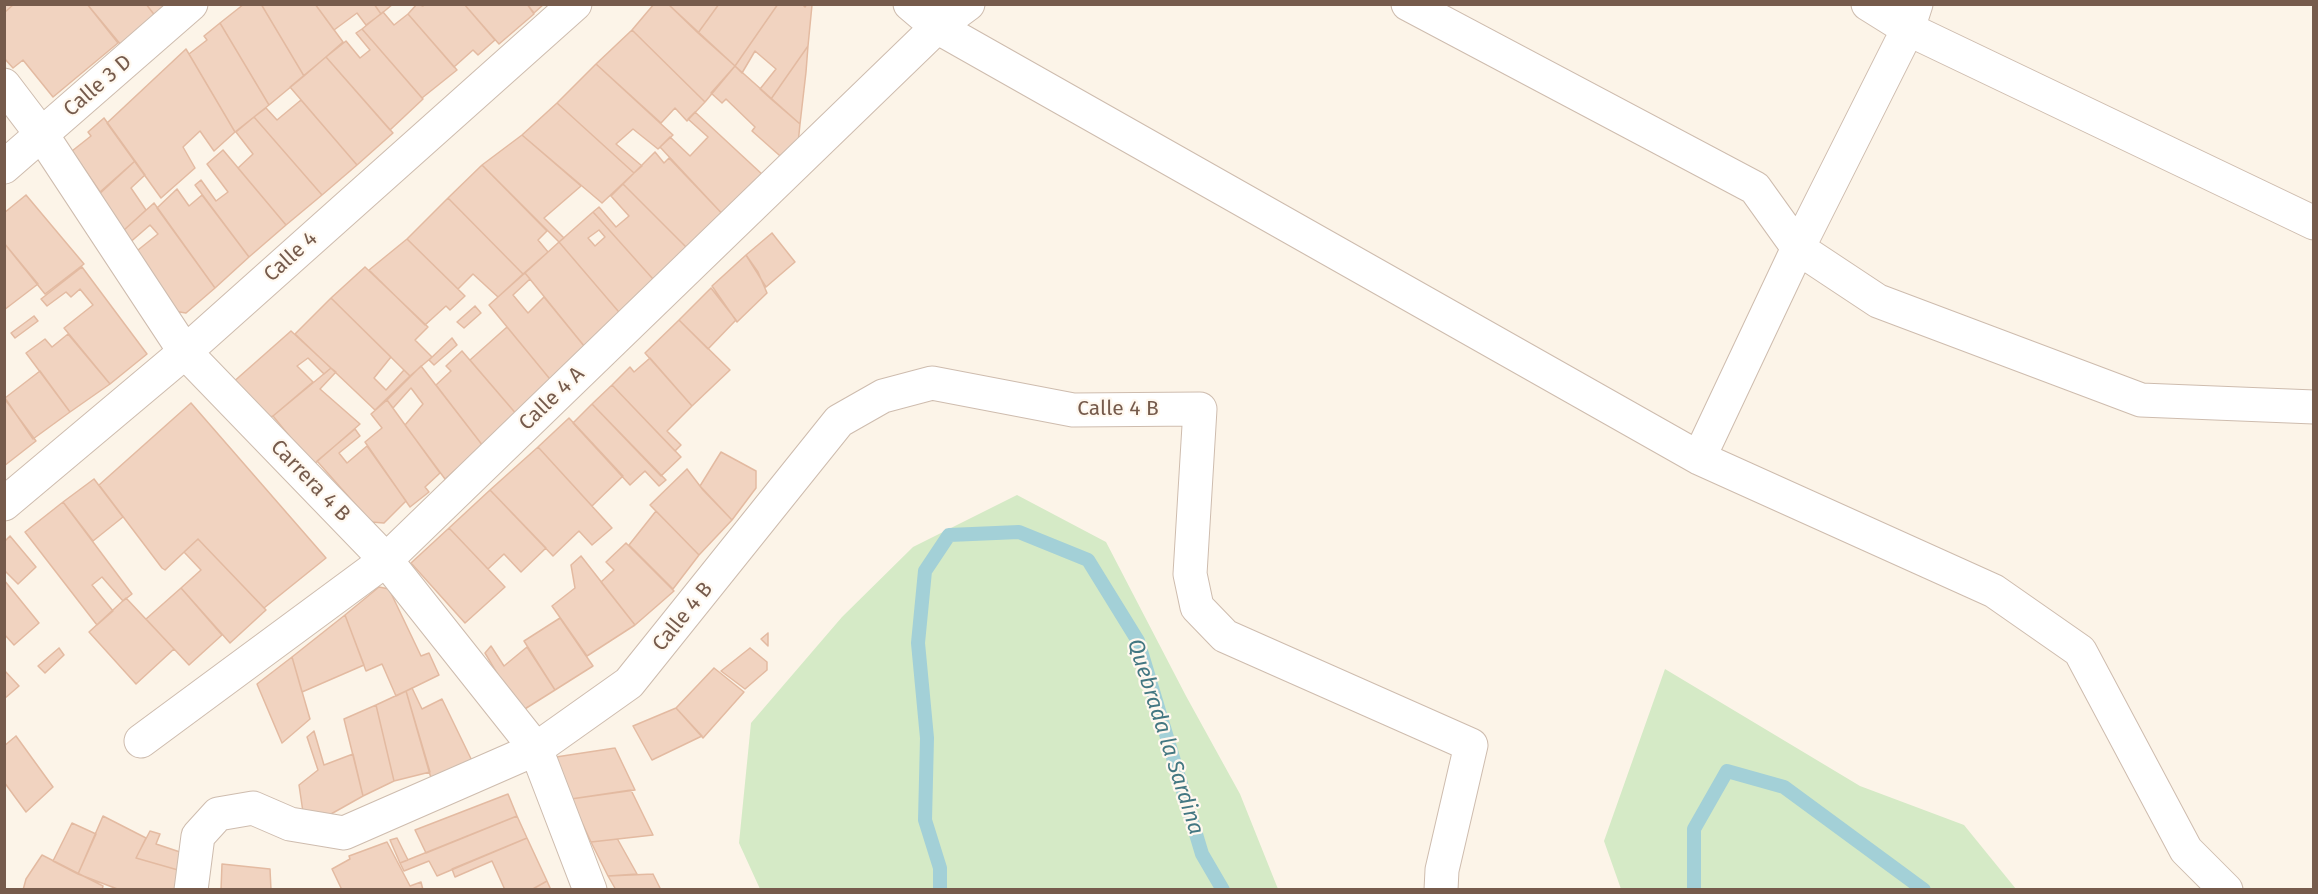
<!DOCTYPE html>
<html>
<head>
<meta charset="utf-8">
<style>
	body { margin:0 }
	#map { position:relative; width:2318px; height:894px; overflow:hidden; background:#fcf4e8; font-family:"Fira Sans",sans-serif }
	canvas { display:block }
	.frame { position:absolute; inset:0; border:6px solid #765b4c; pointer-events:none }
</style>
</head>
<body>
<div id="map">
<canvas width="2318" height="894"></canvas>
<div class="frame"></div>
</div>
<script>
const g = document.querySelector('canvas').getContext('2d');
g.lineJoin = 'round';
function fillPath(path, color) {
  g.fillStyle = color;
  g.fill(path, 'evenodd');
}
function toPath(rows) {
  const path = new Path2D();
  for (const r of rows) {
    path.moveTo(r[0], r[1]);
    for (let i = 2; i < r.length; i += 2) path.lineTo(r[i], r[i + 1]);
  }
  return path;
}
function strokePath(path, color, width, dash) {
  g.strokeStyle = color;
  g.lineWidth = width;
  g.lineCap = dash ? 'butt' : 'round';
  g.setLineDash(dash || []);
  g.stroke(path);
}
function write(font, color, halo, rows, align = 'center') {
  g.font = font + ' "Fira Sans",sans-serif';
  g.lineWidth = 4.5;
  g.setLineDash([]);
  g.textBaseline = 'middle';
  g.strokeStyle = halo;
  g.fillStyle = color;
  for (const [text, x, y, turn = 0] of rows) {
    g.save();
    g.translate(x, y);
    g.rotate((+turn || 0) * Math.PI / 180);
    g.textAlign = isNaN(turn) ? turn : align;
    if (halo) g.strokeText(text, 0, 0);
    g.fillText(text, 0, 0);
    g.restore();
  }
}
fillPath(toPath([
	[1017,495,1106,542,1186,696,1240,794,1278,889,760,889,739,843,751,723,842,617,913,547],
	[1665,669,1860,786,1964,825,2016,889,1621,889,1604,841]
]), '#d5eac6');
strokePath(toPath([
	[940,890,940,868,925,820,927,738,918,643,925,571,949,535,1019,532,1088,560,1138,641,1202,854,1223,890],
	[1694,890,1694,829,1727,771,1784,787,1924,890]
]), '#a3d0d7', 14);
const building = toPath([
	[4,4,14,4,4,13,4,4],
	[14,4,87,4,118,43,53,97,23,60,13,68,4,58,4,13,14,4],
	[87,4,146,4,156,17,121,45,87,4],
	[146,4,171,4,156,17,146,4],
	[244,4,261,4,304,76,269,105,220,23,244,4],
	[261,4,315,4,343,42,304,76,261,4],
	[315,4,374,4,381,14,366,25,357,13,334,30,315,4],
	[374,4,393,4,381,14,374,4],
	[417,4,423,6,426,4,464,4,495,40,478,55,473,50,454,67,408,14,417,4],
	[464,4,527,4,534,14,499,44,464,4],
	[527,4,544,4,534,13,527,4],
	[654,4,668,4,735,66,705,102,632,30,654,4],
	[668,4,719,4,698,33,668,4],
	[719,4,778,4,735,66,698,33,719,4],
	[778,4,802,4,805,7,807,4,812,5,808,46,771,99,760,89,776,69,755,51,742,73,735,66,778,4],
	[383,12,394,25,408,14,457,70,422,98,362,29,383,12],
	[220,23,269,105,235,132,189,54,207,40,204,36,220,23],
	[362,29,423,99,390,130,326,57,346,41,360,58,370,50,356,33,362,29],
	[632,30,705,102,687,121,675,108,661,123,596,64,632,30],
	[808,46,806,72,800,124,771,99,808,46],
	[186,49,235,132,214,151,200,131,183,147,195,168,161,198,107,123,186,49],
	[326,57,393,133,357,165,290,87,326,57],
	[596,64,673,135,658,149,633,129,616,144,642,166,634,173,557,103,596,64],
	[735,66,800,124,797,154,788,163,752,131,755,127,726,99,722,103,711,93,735,66],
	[301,100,357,165,322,195,254,117,266,108,277,120,301,100],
	[557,103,634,173,602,203,522,135,557,103],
	[695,112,764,176,726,218,660,147,670,137,690,156,708,137,688,119,695,112],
	[254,117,322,195,286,225,238,168,253,154,236,132,254,117],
	[104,118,135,161,100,192,72,151,91,136,88,132,104,118],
	[522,135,581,186,544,218,564,238,559,242,482,165,522,135],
	[223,150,286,225,249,257,195,185,201,180,216,201,228,192,207,164,223,150],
	[655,152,664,163,669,158,730,222,695,256,623,184,655,152],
	[135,161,145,175,131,188,146,210,123,231,95,198,135,161],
	[482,165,547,231,538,240,548,252,523,274,448,198,482,165],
	[623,184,695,256,661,288,593,212,599,207,616,227,629,216,611,196,623,184],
	[177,189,189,206,202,195,249,257,215,288,157,208,177,189],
	[26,195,84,264,45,294,4,243,4,213,26,195],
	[448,198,523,274,498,297,473,274,458,289,407,239,448,198],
	[154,203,215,288,186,313,173,311,133,254,158,234,150,225,127,245,123,231,154,203],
	[593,212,661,288,624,318,559,242,593,212],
	[599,230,605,237,595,246,588,238,599,230],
	[772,233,795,262,766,287,746,255,772,233],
	[407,239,465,296,450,310,446,306,425,325,369,270,407,239],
	[559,242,624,318,589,352,525,273,559,242],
	[4,243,38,284,4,310,4,243],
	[746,255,758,272,767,293,737,322,712,286,746,255],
	[82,267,147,354,110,384,64,328,93,305,80,289,71,297,66,292,47,306,41,299,82,267],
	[365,267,428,327,415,340,432,357,410,376,331,298,365,267],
	[525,273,530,279,513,295,528,313,544,297,589,352,554,384,489,305,525,273],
	[711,288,736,320,708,349,679,320,711,288],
	[331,298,391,357,374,378,386,390,404,370,410,376,375,410,295,334,331,298],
	[475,306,481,313,464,328,457,322,475,306],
	[34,316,38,321,15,338,11,333,34,316],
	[679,320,730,370,692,406,645,353,679,320],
	[507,327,554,384,518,416,470,360,507,327],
	[291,331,331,368,324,374,308,358,297,366,313,382,273,416,266,419,231,384,291,331],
	[68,334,110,384,70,412,26,353,45,339,52,347,68,334],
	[452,338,457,345,434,365,429,360,452,338],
	[462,351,518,416,483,446,436,385,451,371,446,366,462,351],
	[650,358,692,406,667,431,681,445,675,451,612,385,630,367,634,372,650,358],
	[421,366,483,446,445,479,405,425,423,404,411,388,393,408,387,400,421,366],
	[331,368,336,372,320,389,360,424,313,465,273,416,331,368],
	[40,371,70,412,33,439,5,398,40,371],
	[612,385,681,457,661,476,592,404,612,385],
	[4,398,36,441,4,466,4,398],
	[387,400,440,473,425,487,429,492,410,507,365,442,382,428,371,414,387,400],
	[191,403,326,558,264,608,198,539,165,570,162,568,99,485,191,403],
	[592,404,666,480,659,486,645,471,630,485,573,423,592,404],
	[569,418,623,476,592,506,538,447,569,418],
	[355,429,360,436,339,453,347,463,367,446,406,501,384,523,371,522,317,461,355,429],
	[538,447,612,528,592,545,579,531,553,556,490,490,538,447],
	[721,452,756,471,756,488,732,520,700,486,721,452],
	[687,469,703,490,732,520,699,555,650,505,687,469],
	[94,479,123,517,93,541,63,502,94,479],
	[490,490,546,548,521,572,504,554,488,569,449,528,490,490],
	[63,502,132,594,123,601,102,577,92,585,113,611,97,625,25,532,63,502],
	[656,511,699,555,673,589,629,545,656,511],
	[449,528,505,587,465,623,411,563,449,528],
	[10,536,36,567,18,584,4,570,4,542,10,536],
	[198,539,266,610,230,643,181,588,201,570,184,552,198,539],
	[626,543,674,591,635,625,601,582,614,570,606,562,626,543],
	[581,556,635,625,587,656,552,606,575,588,571,565,581,556],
	[4,580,39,623,14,645,4,634,4,580],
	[379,587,389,589,421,656,429,653,439,675,396,696,382,664,366,671,345,615,379,587],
	[181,588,222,635,189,665,146,619,181,588],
	[126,598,174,649,136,684,89,632,126,598],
	[345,615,364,665,302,692,292,657,345,615],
	[560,618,593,666,555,690,524,641,560,618],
	[768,633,768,646,761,639,768,633],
	[491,646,504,666,527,647,555,690,520,712,485,653,491,646],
	[59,648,64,655,45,673,38,666,59,648],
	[750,648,767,662,767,670,745,689,721,671,750,648],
	[292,657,310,719,282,743,257,684,292,657],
	[714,668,744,692,703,738,676,708,714,668],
	[4,670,19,686,4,699,4,670],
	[412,688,422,709,442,699,475,767,431,778,406,691,412,688],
	[406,691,430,772,394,781,376,705,406,691],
	[376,705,394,781,363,796,344,719,376,705],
	[676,708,702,736,652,760,633,726,676,708],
	[314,731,324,765,353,754,363,796,331,814,303,812,299,785,318,770,307,737,314,731],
	[16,736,53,787,26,812,4,782,4,746,16,736],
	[615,748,635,790,571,799,556,757,615,748],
	[631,790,653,835,591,842,571,799,631,790],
	[508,794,517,816,426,853,415,830,508,794],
	[103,816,146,838,136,858,185,872,185,890,120,890,78,874,103,816],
	[517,816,527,838,437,876,429,861,404,871,400,863,517,816],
	[72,823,96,834,78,874,53,861,72,823],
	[150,831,160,834,156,844,192,856,185,872,136,858,150,831],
	[397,838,408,860,400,863,390,840,397,838],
	[527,838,547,881,531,890,505,890,492,861,455,877,452,869,527,838],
	[618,839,618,840,637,874,608,876,591,842,618,839],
	[387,842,410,886,421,882,423,890,342,890,332,869,350,859,349,856,387,842],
	[42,855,103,886,102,890,23,890,26,879,42,855],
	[222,864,270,869,271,890,221,890,222,864],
	[653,874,661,890,616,890,608,876,653,874],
	[547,881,551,890,531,890,547,881]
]);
fillPath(building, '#f1d3c0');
strokePath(building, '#e3baa1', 1.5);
const street = toPath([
	[910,4,937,27,1699,458,1994,591,2080,651,2186,850,2226,890],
	[1408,4,1755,188,1798,248,1878,301,2141,400,2314,407],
	[1868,4,1908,29,2314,223],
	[4,85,42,135,185,352,386,560,536,749,590,890],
	[4,167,191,4],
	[1699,458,1798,248,1908,29,1916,4],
	[4,504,185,352,575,4],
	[141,741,386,560,937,27,968,4],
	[191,890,198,836,218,814,253,808,290,824,344,833,536,749,629,683,839,421,883,396,932,383,1073,410,1200,409,1190,574,1197,607,1225,636,1471,745,1442,870,1441,890]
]);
strokePath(street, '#cebcae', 35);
strokePath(street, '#fff', 33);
write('21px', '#765b4c', '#fff8ef', [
	["Calle 3 D",98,86,-41],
	["Calle 4",291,257,-42],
	["Calle 4 A",552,399,-44],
	["Calle 4 B",1118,409],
	["Carrera 4 B",310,481,46],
	["Calle 4 B",683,617,-51]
]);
write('italic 22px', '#437782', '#fff8ef', [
	["Quebrada la Sardina",1165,737,72]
]);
</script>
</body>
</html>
